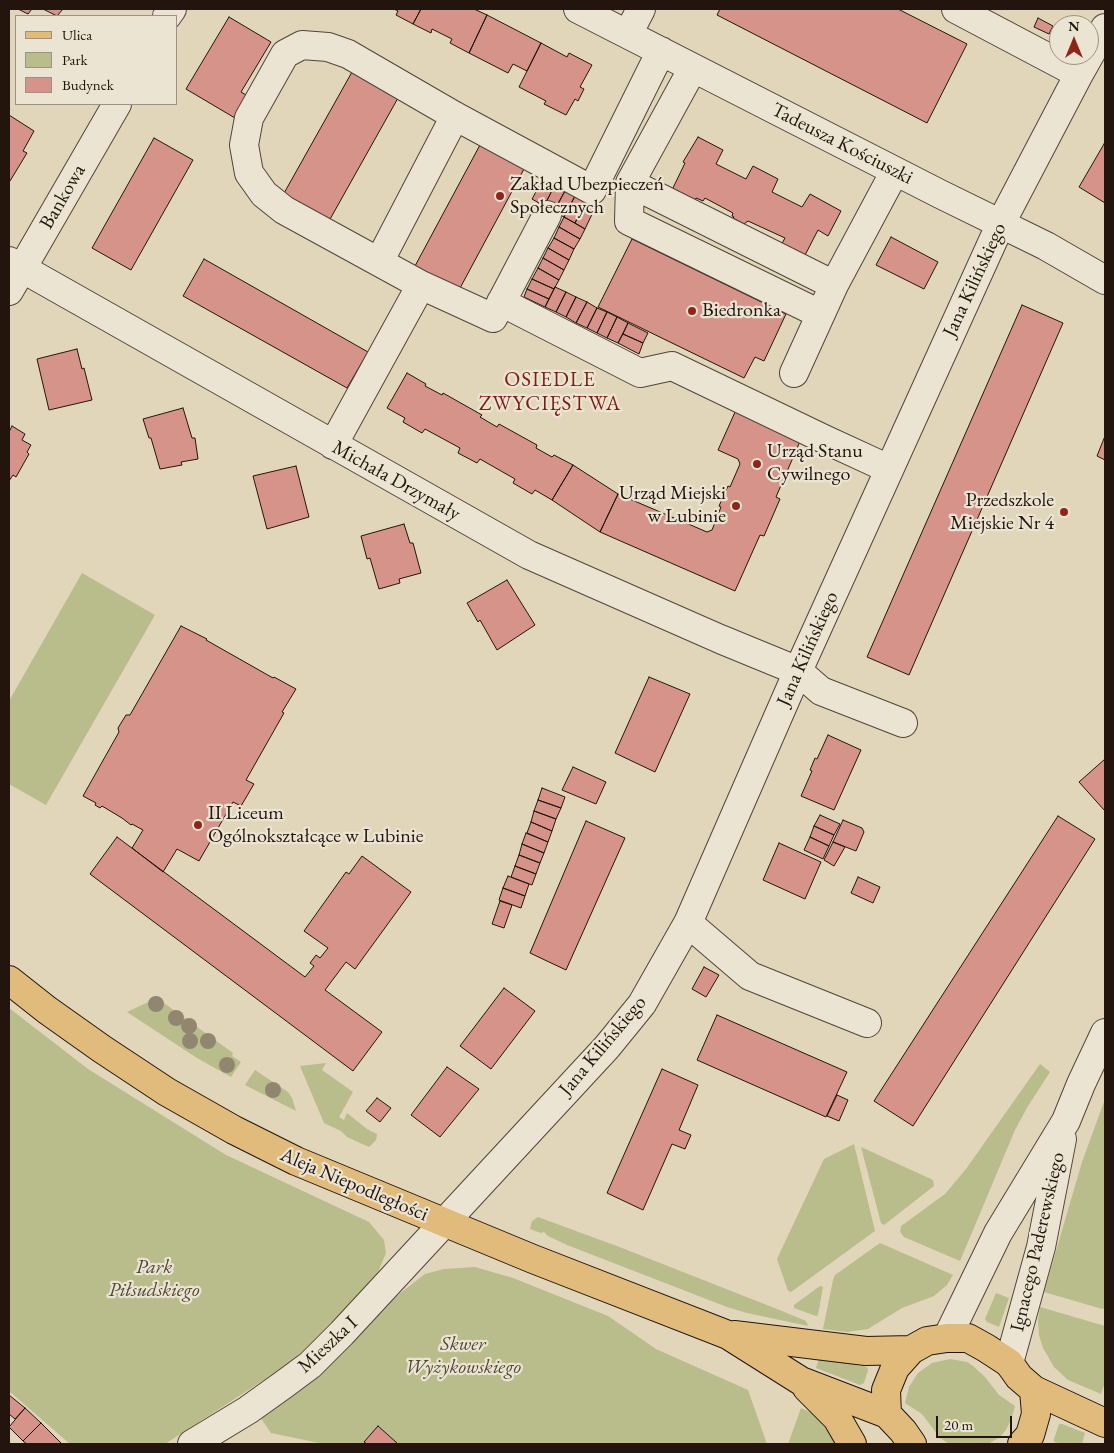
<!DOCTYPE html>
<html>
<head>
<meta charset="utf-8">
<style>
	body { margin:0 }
	#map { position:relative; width:1114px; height:1453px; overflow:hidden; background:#e1d6b9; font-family:"EB Garamond",serif }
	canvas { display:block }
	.frame { position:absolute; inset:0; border:10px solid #23150e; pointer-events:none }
	.legend { position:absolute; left:15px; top:15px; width:162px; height:90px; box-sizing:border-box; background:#ece4d2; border:1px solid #9c9184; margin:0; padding:6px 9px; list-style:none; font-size:15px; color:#23150e }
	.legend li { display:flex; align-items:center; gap:10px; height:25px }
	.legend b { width:25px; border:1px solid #9c9184 }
	.north { position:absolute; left:1049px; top:15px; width:50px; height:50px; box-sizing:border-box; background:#ece4d2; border:1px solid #9c9184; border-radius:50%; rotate:0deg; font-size:14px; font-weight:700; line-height:20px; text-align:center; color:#23150e }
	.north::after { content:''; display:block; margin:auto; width:18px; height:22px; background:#8f2418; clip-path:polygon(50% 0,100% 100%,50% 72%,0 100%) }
	.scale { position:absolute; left:936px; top:1416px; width:76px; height:22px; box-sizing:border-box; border:2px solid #23150e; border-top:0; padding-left:6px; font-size:15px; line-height:18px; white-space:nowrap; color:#23150e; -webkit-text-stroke:4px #ece4d2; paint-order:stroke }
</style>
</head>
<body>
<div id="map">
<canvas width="1114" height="1453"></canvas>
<div class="frame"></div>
<ul class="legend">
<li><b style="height:6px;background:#e0bb7c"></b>Ulica</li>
<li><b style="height:14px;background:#b9bc8b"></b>Park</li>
<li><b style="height:14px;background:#d5938a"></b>Budynek</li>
</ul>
<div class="north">N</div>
<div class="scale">20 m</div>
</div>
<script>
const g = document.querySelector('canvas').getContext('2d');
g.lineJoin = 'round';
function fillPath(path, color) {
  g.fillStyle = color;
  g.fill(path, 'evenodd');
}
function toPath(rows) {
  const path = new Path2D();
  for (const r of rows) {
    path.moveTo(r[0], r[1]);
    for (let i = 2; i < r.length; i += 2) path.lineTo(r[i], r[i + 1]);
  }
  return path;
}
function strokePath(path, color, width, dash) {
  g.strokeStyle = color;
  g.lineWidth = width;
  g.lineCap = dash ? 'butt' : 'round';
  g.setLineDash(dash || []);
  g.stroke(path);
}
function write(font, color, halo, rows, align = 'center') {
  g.font = font + ' "EB Garamond",serif';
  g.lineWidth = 4.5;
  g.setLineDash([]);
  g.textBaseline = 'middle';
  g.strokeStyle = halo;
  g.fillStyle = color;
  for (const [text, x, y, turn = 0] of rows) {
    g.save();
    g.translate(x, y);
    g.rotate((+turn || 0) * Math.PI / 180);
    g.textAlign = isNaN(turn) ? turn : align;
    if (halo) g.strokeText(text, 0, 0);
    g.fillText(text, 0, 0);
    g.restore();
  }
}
fillPath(toPath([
	[82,573,155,615,46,805,9,784,9,701],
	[157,998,233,1053,232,1056,241,1062,231,1077,197,1058,127,1012],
	[9,1008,88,1069,226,1155,369,1222,384,1240,386,1253,376,1277,293,1361,165,1444,70,1444,9,1391],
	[326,1063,322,1070,353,1092,339,1117,344,1120,347,1113,367,1129,377,1134,376,1140,369,1147,347,1137,341,1131,324,1123,300,1066],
	[1040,1064,1050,1072,1028,1106,1015,1130,960,1261,904,1237,900,1232,901,1226,945,1194,966,1169],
	[255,1070,288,1092,292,1098,296,1111,245,1085],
	[1105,1099,1105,1308,1102,1309,1044,1292,1082,1162],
	[854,1144,875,1231,791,1292,788,1291,777,1259,824,1159],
	[861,1147,933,1180,934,1186,884,1225,881,1223],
	[538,1217,622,1248,782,1311,806,1321,808,1326,747,1313,727,1307,567,1245,548,1236,544,1232,541,1233,530,1229,532,1221],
	[880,1243,953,1275,947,1285,934,1296,902,1308,868,1329,847,1332,823,1329,833,1280,835,1275],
	[475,1267,513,1278,608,1316,656,1349,748,1390,767,1444,324,1444,271,1433,260,1417,321,1373,394,1298,425,1274,444,1269],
	[820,1286,823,1287,818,1315,816,1316,794,1308,794,1305],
	[996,1293,1009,1298,999,1327,987,1322,985,1319],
	[1040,1307,1105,1326,1105,1382,1101,1394,1068,1380,1054,1367,1043,1348,1039,1335,1038,1321],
	[819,1358,867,1367,868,1370,864,1383,860,1385,816,1368],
	[950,1359,967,1362,973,1366,985,1377,999,1395,1015,1406,1012,1417,1006,1430,1000,1437,988,1444,952,1444,948,1443,940,1438,922,1414,905,1403,909,1387,918,1373,932,1363],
	[801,1408,819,1416,839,1444,788,1444],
	[1059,1424,1062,1424,1085,1433,1082,1444,1062,1444,1054,1442,1054,1439]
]), '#b9bc8b');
const building = toPath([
	[18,9,32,9,28,14,18,9],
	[43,9,63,9,57,16,43,9],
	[394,9,421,9,413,24,396,15,398,11,394,9],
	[421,9,474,9,487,15,469,53,450,43,452,39,432,29,431,33,413,24,421,9],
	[720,9,898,9,967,44,927,123,717,15,720,9],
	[487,15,541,43,527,71,513,64,508,73,469,53,487,15],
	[229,17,271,42,241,92,253,99,240,121,186,89,229,17],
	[1038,18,1053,26,1049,34,1034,27,1038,18],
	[541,43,567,57,569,53,592,65,580,87,584,89,578,101,575,99,566,115,544,104,546,101,519,87,541,43],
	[352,72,398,98,329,221,283,195,352,72],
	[9,115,34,131,23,151,27,153,10,181,9,181,9,115],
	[698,137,723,150,716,164,746,179,753,166,778,179,772,192,802,207,810,194,841,211,828,236,818,230,803,259,780,247,785,238,748,221,744,224,733,218,734,217,732,216,733,213,705,198,703,201,696,198,693,204,671,192,685,163,683,162,698,137],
	[154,138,193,160,131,270,92,248,154,138],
	[1104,144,1105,145,1105,203,1079,187,1104,144],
	[480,145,524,169,459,290,415,266,480,145],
	[543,179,555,185,544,206,532,199,543,179],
	[555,185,565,191,554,211,544,206,555,185],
	[565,191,575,196,564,217,554,211,565,191],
	[575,196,585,202,575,223,564,217,575,196],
	[585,202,595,208,585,229,575,223,585,202],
	[564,217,585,229,580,239,559,227,564,217],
	[559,227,580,239,574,249,554,238,559,227],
	[891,237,938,262,924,289,876,265,891,237],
	[554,238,574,249,569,260,548,248,554,238],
	[632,239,786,314,764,361,755,357,744,378,598,307,632,239],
	[548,248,569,260,564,270,543,258,548,248],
	[543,258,564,270,559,280,538,268,543,258],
	[204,259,368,352,347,388,183,296,204,259],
	[538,268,559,280,554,289,532,279,538,268],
	[532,279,554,289,549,299,527,289,532,279],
	[555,287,566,292,556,312,545,307,555,287],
	[527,289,549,299,545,307,524,297,527,289],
	[566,292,576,297,566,317,556,312,566,292],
	[576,297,587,302,576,323,566,317,576,297],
	[587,302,597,308,587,328,576,323,587,302],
	[1022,305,1063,323,909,675,867,657,1022,305],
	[597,308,607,312,597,333,587,328,597,308],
	[607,312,617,317,607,338,597,333,607,312],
	[617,317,628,323,618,343,607,338,617,317],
	[628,323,648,333,643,343,623,334,628,323],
	[623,334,643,343,639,354,618,343,623,334],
	[77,349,82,369,84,368,92,400,49,410,37,359,77,349],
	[407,373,426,384,425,386,442,395,443,393,482,415,480,417,497,427,499,424,537,445,536,448,552,457,554,455,573,465,552,500,535,490,532,494,513,483,515,479,480,459,477,463,458,453,460,448,425,429,422,433,403,422,405,418,387,408,407,373],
	[183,408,192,438,195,438,198,459,181,462,182,465,160,469,151,438,149,438,143,419,183,408],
	[736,410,801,439,776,497,780,499,764,536,760,535,735,591,600,532,618,494,707,532,712,530,721,507,719,506,728,486,730,487,740,464,738,459,718,450,736,410],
	[12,426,25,434,22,440,31,445,27,452,29,454,16,477,13,475,9,481,9,432,12,426],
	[1105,436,1105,460,1097,456,1105,436],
	[573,465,618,494,600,532,552,500,573,465],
	[296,466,309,517,267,529,253,476,296,466],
	[404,524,410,543,413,543,421,573,399,579,400,583,379,589,370,558,367,559,361,536,404,524],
	[507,580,535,625,497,650,480,620,478,622,467,603,507,580],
	[181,626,207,639,206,640,273,678,274,677,296,689,282,712,284,713,246,780,254,784,241,806,233,802,199,861,177,849,163,872,132,848,143,830,132,824,131,825,122,818,102,806,100,808,95,805,96,803,83,796,119,732,118,728,126,715,130,715,181,626],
	[649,677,690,694,655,772,615,753,649,677],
	[828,735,861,750,834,810,801,796,812,771,810,770,815,758,817,759,828,735],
	[1105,759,1105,811,1079,782,1105,759],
	[573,767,606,782,596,804,562,790,573,767],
	[542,788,565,797,561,808,538,800,542,788],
	[538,800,561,808,556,819,534,811,538,800],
	[534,811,556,819,552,831,531,822,534,811],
	[820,815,840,824,834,835,814,826,820,815],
	[1058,816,1095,839,913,1126,874,1101,1058,816],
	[843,820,862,828,864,832,856,851,833,842,843,820],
	[586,821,625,838,566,970,530,953,586,821],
	[531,822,552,831,548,842,527,833,531,822],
	[814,826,834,835,829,846,810,837,814,826],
	[526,833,548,842,544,853,522,844,526,833],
	[117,837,305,977,314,966,310,963,316,955,320,958,328,948,304,931,346,872,349,874,362,856,411,892,355,969,346,962,325,990,382,1032,353,1071,90,874,117,837],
	[810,837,829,846,823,859,804,850,810,837],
	[833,842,845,847,834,866,824,860,833,842],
	[779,843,821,862,805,899,763,880,779,843],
	[522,844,544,853,540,863,519,855,522,844],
	[519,855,540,863,536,874,515,866,519,855],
	[515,866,536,874,532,885,511,877,515,866],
	[508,876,529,884,525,896,503,888,508,876],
	[858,877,880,887,873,903,851,893,858,877],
	[503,888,525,896,521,908,499,900,503,888],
	[500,901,512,905,504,928,492,924,500,901],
	[704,967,719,975,706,997,692,989,704,967],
	[504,988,535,1011,491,1069,460,1046,504,988],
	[717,1015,847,1072,826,1117,697,1060,717,1015],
	[447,1067,479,1089,440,1137,411,1115,447,1067],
	[662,1069,698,1085,679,1130,691,1135,685,1149,672,1144,643,1210,607,1193,662,1069],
	[837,1095,848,1100,839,1121,827,1116,837,1095],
	[377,1098,391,1108,380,1122,366,1111,377,1098],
	[9,1395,25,1408,15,1419,9,1414,9,1395],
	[25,1408,41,1423,23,1441,9,1427,25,1408],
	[41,1423,62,1444,27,1444,23,1441,41,1423],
	[378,1426,397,1443,396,1444,367,1444,364,1442,378,1426]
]);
fillPath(building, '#d5938a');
strokePath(building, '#23150e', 1);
const minor = toPath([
	[578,9,940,194,1046,246,1105,280],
	[956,9,1079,74],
	[167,16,172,9],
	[628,34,641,9],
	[693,68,630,183,629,221,820,314],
	[630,183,834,285],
	[9,261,529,555,720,639,798,671,821,691,903,723],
	[379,262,455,116],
	[421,285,493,318,547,215],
	[9,291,117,104],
	[501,302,640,373,672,366,824,439,889,469],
	[794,373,834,285,895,171],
	[333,445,421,285,284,210,264,194,249,173,244,145,249,118,285,54,302,45,328,47,348,54,455,116,592,190,661,51],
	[688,923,750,976,867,1023],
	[947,1338,998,1233,1066,1121,1081,1084,1105,1033],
	[1009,1363,1041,1247,1062,1139],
	[192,1444,248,1410,283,1385,310,1365,342,1333,607,1047,642,1004,688,923,798,671,1001,223,1079,74,1105,28]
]);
const major = toPath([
	[9,980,47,1010,102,1049,167,1092,234,1130,296,1161,533,1259,728,1335,801,1381,887,1414],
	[734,1335,866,1351,911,1350],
	[807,1388,837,1418,852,1444],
	[912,1444,903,1431,887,1414,886,1390,895,1368,911,1350,927,1341,947,1338,968,1338,986,1348,1009,1363,1019,1377,1034,1390,1105,1423],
	[1022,1444,1030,1435,1036,1414,1034,1390]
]);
strokePath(minor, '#524539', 30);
strokePath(major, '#23150e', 30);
strokePath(minor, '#ece4d2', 28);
strokePath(major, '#e0bb7c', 28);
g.fillStyle = '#918770';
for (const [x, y] of [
	[156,1004],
	[176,1018],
	[189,1026],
	[190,1041],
	[208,1041],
	[227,1065],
	[273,1090]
]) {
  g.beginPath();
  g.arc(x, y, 8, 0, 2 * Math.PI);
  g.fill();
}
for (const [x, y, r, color] of [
	[500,196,5,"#8f2418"],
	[692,311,5,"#8f2418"],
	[757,464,5,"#8f2418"],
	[736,506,5,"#8f2418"],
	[1064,512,5,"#8f2418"],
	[198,825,5,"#8f2418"]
]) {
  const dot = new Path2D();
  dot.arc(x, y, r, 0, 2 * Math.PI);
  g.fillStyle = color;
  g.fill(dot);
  strokePath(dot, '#ece4d2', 2);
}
write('20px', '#23150e', '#ece4d2', [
	["Tadeusza Kościuszki",842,144,27],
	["Bankowa",63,197,-60],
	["Jana Kilińskiego",975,280,-65],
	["Michała Drzymały",396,481,29],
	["Jana Kilińskiego",808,649,-66],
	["Jana Kilińskiego",603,1046,-50],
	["Aleja Niepodległości",354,1185,23],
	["Ignacego Paderewskiego",1038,1242,-77],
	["Mieszka I",328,1345,-43]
]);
write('20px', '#23150e', '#ece4d2', [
	["Zakład Ubezpieczeń",510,185],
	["Społecznych",510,208],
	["Biedronka",702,311],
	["Urząd Stanu",767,452],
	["Cywilnego",767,475],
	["Urząd Miejski",726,494,"right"],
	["w Lubinie",726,517,"right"],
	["Przedszkole",1054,501,"right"],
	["Miejskie Nr 4",1054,524,"right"],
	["II Liceum",208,814],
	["Ogólnokształcące w Lubinie",208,837]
], 'left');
write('italic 20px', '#504734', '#ece4d2', [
	["Park",154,1268],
	["Piłsudskiego",154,1291],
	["Skwer",463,1345],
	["Wyżykowskiego",463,1368]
]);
g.letterSpacing = '1px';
write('21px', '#7a1f14', '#ece4d2', [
	["OSIEDLE",550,380],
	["ZWYCIĘSTWA",550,404]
]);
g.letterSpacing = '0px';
</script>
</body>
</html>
